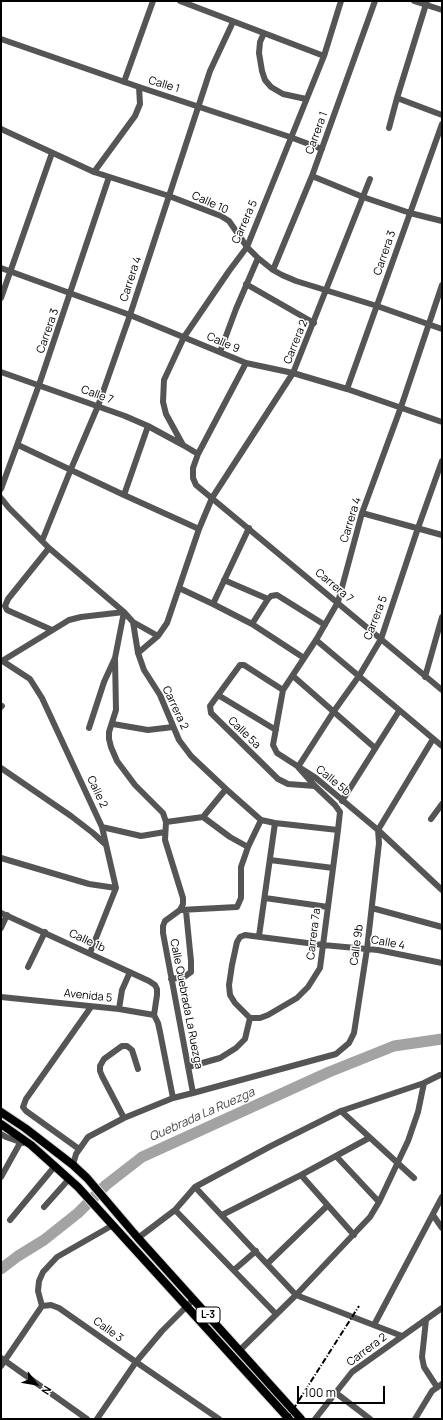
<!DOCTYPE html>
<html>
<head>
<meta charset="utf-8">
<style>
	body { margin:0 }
	#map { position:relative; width:443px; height:1420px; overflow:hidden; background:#fff; font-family:Manrope,sans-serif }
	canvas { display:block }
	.frame { position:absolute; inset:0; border:2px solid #000; pointer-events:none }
	.north { position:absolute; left:16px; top:1364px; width:40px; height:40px; -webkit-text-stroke:3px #fff; paint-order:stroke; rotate:121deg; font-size:11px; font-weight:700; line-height:16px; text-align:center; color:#000 }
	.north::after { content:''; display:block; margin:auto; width:14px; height:18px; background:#000; clip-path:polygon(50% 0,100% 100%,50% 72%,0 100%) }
	.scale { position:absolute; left:297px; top:1386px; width:88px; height:18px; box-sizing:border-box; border:2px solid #000; border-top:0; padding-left:5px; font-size:12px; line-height:14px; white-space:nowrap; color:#000; -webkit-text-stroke:3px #fff; paint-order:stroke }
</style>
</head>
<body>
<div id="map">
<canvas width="443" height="1420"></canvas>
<div class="frame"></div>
<div class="north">N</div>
<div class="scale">100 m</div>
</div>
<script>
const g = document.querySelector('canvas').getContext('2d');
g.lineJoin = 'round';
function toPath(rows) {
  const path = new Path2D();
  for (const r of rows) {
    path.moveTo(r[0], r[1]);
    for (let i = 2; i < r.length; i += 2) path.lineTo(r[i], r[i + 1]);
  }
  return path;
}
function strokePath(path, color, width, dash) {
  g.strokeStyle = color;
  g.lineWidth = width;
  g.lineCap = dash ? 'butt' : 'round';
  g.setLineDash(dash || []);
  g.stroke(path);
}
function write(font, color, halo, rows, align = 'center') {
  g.font = font + ' Manrope,sans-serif';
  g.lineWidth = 3;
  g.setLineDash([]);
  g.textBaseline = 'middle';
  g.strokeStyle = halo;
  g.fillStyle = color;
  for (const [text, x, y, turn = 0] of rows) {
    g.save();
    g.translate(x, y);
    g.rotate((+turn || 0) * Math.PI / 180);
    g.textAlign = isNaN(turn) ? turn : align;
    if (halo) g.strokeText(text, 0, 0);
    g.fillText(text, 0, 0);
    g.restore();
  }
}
strokePath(toPath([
	[1,1269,18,1256,44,1240,78,1213,106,1185,142,1157,329,1072,394,1046,442,1039]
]), '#a3a3a3', 11);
const major = toPath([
	[1,1112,25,1128,73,1165,87,1178,138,1238,301,1419],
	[1,1124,31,1145,78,1187,289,1419]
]);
strokePath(major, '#dbdbdb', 10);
strokePath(toPath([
	[180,1,324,56],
	[414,1,442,10],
	[264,33,260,42,259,53,262,71,265,80,271,87,283,94,306,99],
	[1,39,139,87,290,137,322,149],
	[124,82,153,1],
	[397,98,442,115],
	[389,128,397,98,427,1],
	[1,129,94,172,169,196,221,216,229,221,247,247,258,258,273,270,282,275,296,281,377,306,442,329],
	[94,172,135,116,140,104,139,87],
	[312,176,363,197,410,213,442,221],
	[1,268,130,315,246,363,293,373,347,389,442,422],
	[273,270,312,176,375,1],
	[246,284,314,323],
	[442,285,401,407,362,513,338,602,316,640,283,690,273,745,277,753,316,778,378,830,442,890],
	[1,298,52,153],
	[220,352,236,309,258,258],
	[246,363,198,454,193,468,193,478,196,485,442,690],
	[1,372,125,416,148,426,183,445],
	[347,389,442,124],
	[18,445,124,495,199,529],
	[198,454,183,445,166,414,163,402,164,380,184,337,229,271,247,247,324,56,341,1],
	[442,461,418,528,381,639,359,676,334,711,298,767,315,786,335,805,340,812,338,830,320,968,308,987,297,998,268,1015,260,1018,250,1018,235,1003,230,995,229,985,232,965,237,942,240,937,245,935,323,945,378,950,442,963],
	[1,489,39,385,109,177],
	[124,495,148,426],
	[1,498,9,508,49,548,124,612,133,622,138,653,144,670,160,695,179,740,191,756,226,789,261,820,275,823,338,830],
	[362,513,442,535],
	[249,528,213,604,252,624,304,658],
	[42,541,71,469,98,406,130,315,210,71,233,22],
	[49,548,8,599,5,606,7,610,52,630],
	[224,580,268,599],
	[179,588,213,604],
	[133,622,158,636],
	[252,624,268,599,271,596,277,595,325,625],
	[316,640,442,746],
	[138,653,158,636,167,623,199,529,212,498,293,373,370,179],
	[115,658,116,710,109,732,109,739,111,747,117,761,135,785,163,813,166,822,165,840,183,898,183,904,180,910,165,921,163,926,163,933,193,1093,336,1054,349,1043,354,1033,367,949,379,843,378,830,433,739],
	[1,660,30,679,42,698,102,827,116,888,90,953],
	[2,661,69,620,81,617,124,612,115,658,104,682,89,728],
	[293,676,375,748],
	[425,677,442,617],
	[283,690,244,665,240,665,210,706,211,713,278,779,288,784,315,786],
	[218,695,276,730],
	[1,707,2,706],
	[113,724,148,730,173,727],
	[1,768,71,816,93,833,105,844],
	[226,789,203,817,230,837,248,847,261,820],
	[342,801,399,711],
	[431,819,442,804],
	[166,822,203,817],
	[102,827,141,836,165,832],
	[1,858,89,884,116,888],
	[270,860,333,868],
	[265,898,328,907],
	[372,908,442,927],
	[180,910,237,907,241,898,241,867,248,847],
	[1,913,149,981,155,985,157,989,157,995,154,1015,119,1009,1,997],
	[1,928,7,915],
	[259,936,275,823],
	[28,967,45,932],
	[171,979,184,977,191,972,191,961,186,911],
	[119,1009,122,990,130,972],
	[154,1015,158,1023,160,1032,173,1098],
	[188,1067,220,1058,236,1048,245,1039,250,1018],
	[424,1083,440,1075],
	[341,1111,414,1178],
	[124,1118,102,1076,100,1071,100,1066,104,1059,122,1046,127,1046,132,1050,138,1069],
	[1,1134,6,1137,23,1143],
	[79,1149,26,1111,23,1107,26,1099,91,1007],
	[336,1156,379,1202],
	[73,1165,76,1154,88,1137,124,1118,173,1098,193,1093],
	[301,1175,354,1235],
	[1,1177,20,1143],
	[195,1187,296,1295,402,1336],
	[44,1207,69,1179],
	[175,1210,276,1314],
	[222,1215,301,1175,369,1138],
	[433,1215,442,1228],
	[10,1220,55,1166],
	[138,1238,175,1210,195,1187,271,1146,341,1111,424,1083,418,1112,408,1141,379,1202,370,1217,296,1295,239,1351],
	[268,1263,327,1206],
	[234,1270,256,1251],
	[42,1306,38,1291,39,1281,43,1272,57,1257,113,1225],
	[426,1320,422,1357,424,1367,437,1387],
	[374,1325,442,1197],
	[1,1358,87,1419],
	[1,1366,42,1306,51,1305,59,1308,136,1362,219,1419],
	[336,1393,370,1419],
	[97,1419,136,1362,162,1331,194,1299],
	[315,1419,352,1372,442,1308],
	[415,1419,432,1391,442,1384]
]), '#555', 6);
strokePath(major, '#000', 8);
strokePath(toPath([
	[287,1419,359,1306]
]), '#000', 2, [6, 2, 1, 2]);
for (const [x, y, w] of [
	[208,1315,24]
]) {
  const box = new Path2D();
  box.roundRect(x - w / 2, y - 8, w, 16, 3);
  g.fillStyle = '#fff';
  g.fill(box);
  strokePath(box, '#000', 1);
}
write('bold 10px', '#000', null, [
	["L-3",208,1315]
]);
write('11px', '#000', '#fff', [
	["Calle 1",164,85,17],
	["Carrera 1",317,133,-70],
	["Calle 10",210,203,24],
	["Carrera 5",245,222,-66],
	["Carrera 3",385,253,-71],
	["Carrera 4",131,279,-72],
	["Carrera 3",48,331,-71],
	["Carrera 2",296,342,-68],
	["Calle 9",223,343,23],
	["Calle 7",97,395,20],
	["Carrera 4",351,520,-73],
	["Carrera 7",334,586,40],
	["Carrera 5",376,618,-69],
	["Carrera 2",175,708,65],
	["Calle 5a",244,733,44],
	["Calle 5b",333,781,39],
	["Calle 2",97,792,65],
	["Carrera 7a",314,934,-83],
	["Calle 1b",87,941,25],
	["Calle 4",388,943,10],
	["Calle 9b",357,945,-82],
	["Avenida 5",88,996,6],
	["Calle Quebrada La Ruezga",186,1004,79],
	["Calle 3",108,1330,36],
	["Carrera 2",367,1350,-37]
]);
write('italic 12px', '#444', '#fff', [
	["Quebrada La Ruezga",202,1115,-24]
]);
</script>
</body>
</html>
